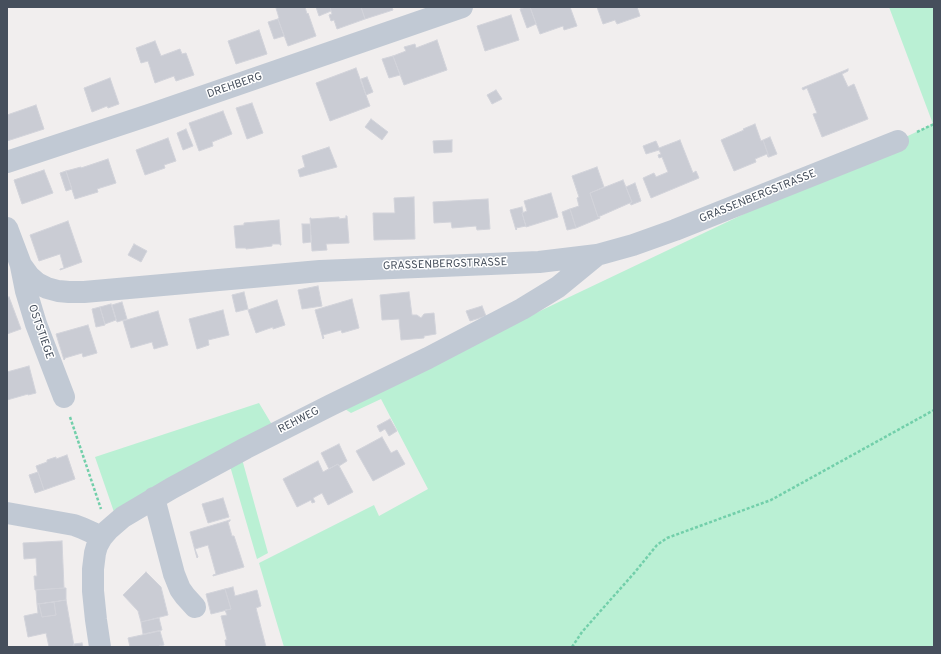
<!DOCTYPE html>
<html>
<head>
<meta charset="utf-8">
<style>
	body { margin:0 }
	#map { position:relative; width:941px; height:654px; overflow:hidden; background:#f1eeee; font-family:Overpass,sans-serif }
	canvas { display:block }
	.frame { position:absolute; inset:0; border:8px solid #464f5c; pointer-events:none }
</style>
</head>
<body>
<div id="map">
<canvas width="941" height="654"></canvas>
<div class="frame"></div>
</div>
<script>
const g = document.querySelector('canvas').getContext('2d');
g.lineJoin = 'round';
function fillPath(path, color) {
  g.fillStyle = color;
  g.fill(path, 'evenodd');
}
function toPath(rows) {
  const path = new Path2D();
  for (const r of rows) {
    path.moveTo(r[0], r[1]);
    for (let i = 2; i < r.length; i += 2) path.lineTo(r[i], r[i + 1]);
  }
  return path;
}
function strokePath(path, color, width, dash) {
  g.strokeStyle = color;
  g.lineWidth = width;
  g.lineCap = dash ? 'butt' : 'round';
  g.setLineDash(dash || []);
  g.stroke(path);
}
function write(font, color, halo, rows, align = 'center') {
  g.font = font + ' Overpass,sans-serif';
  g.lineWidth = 3;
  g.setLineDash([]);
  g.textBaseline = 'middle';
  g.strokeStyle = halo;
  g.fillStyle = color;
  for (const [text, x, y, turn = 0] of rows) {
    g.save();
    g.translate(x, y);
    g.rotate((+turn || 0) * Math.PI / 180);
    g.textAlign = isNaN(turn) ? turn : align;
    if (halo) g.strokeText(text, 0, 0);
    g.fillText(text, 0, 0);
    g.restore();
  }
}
fillPath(toPath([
	[889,7,934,7,934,647,284,647,259,563,374,505,379,516,428,489,381,399,351,413,342,407,376,389,933,124],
	[259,403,274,428,114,512,95,457],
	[242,459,268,553,257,559,230,466]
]), '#baf0d4');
const building = toPath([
	[279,7,305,7,307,14,308,13,316,36,288,46,278,19,279,18,276,8,279,7],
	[316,7,330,7,331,11,319,16,316,7],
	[330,7,361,7,365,19,337,29,334,20,331,21,329,15,332,14,330,7],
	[361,7,392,7,393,10,365,19,361,7],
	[526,7,530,7,536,24,527,28,520,9,526,7],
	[530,7,570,7,577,26,564,30,563,26,540,34,530,7],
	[597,7,637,7,640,16,617,24,615,20,603,24,597,7],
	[511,15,519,40,485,51,477,26,511,15],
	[278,19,284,36,274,39,268,22,278,19],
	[259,30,267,54,236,64,228,41,259,30],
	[437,40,447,70,404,85,393,56,406,51,404,47,415,44,416,48,437,40],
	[155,41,161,56,180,49,182,54,186,53,194,75,176,81,174,76,155,83,148,61,141,63,136,48,155,41],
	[393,56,400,75,389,78,382,59,393,56],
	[356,68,370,106,330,121,316,83,356,68],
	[848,69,848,71,842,74,848,87,854,84,868,119,822,137,813,114,817,113,807,88,803,90,802,88,848,69],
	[367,77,373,92,366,95,361,79,367,77],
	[110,78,119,104,108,108,107,106,92,112,84,88,110,78],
	[496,90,502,99,492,104,487,95,496,90],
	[252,103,263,133,247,139,236,108,252,103],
	[36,105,44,129,7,141,7,115,36,105],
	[223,111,232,134,212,142,213,146,199,151,189,123,223,111],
	[371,119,388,132,382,140,365,127,371,119],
	[755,124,761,141,763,140,769,157,768,157,767,154,755,159,756,162,734,171,721,140,744,130,743,129,755,124],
	[186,129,193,146,183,150,177,133,186,129],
	[770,137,777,154,769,157,763,140,770,137],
	[168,138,176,161,164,165,165,168,145,175,136,150,168,138],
	[452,140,452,152,434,153,433,141,452,140],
	[680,140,693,173,696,171,699,178,651,198,643,178,654,173,656,177,668,172,662,157,659,158,658,155,661,154,659,150,646,154,643,146,656,141,659,148,680,140],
	[329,147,337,167,300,177,298,170,305,167,302,156,329,147],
	[108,159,116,183,97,189,98,192,75,199,66,171,81,167,81,168,108,159],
	[597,167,604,187,590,193,598,217,599,216,600,218,576,228,570,209,579,206,577,198,579,197,572,176,597,167],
	[44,170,53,193,22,204,14,180,44,170],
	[66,171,72,189,66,191,60,173,66,171],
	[623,180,632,202,598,217,590,193,623,180],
	[635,183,641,201,631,205,630,203,632,202,626,187,635,183],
	[551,193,558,217,526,227,522,213,527,211,524,201,551,193],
	[414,197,415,239,374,240,373,213,395,213,394,198,414,197],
	[488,199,490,229,477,230,476,226,452,228,451,222,434,223,433,202,488,199],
	[522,207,523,212,522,213,526,226,516,228,517,229,516,230,510,210,522,207],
	[570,209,576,228,567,230,562,212,570,209],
	[346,216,347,216,349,243,326,244,327,250,312,251,310,218,311,218,311,219,339,217,339,219,346,218,346,216],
	[279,220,281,245,280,245,280,244,272,244,272,246,246,249,246,248,236,248,234,226,244,225,244,223,279,220],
	[68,221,82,262,60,270,60,269,64,268,60,254,39,261,30,235,68,221],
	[302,224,310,224,311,242,303,243,302,224],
	[134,244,147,251,141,262,128,255,134,244],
	[318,286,322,306,302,309,298,290,318,286],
	[244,292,248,309,236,312,232,295,244,292],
	[409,292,412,315,417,315,421,318,424,314,434,313,436,334,424,336,424,338,401,340,399,319,382,320,380,295,409,292],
	[9,297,21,329,7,334,7,298,9,297],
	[352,299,359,328,342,333,341,330,323,335,324,338,323,339,315,310,352,299],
	[277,300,285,325,273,329,273,327,256,333,248,310,277,300],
	[122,302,127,319,117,322,112,305,122,302],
	[111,304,116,320,105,324,100,307,111,304],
	[482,306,486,316,470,321,466,311,482,306],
	[100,307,105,325,96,327,92,309,100,307],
	[223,310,229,335,208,340,209,345,197,349,189,319,223,310],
	[158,311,168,345,154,349,152,342,131,348,123,321,158,311],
	[88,325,97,353,83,357,82,353,65,358,65,359,64,360,56,334,88,325],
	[29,366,36,393,28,395,28,394,7,400,7,372,29,366],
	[390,419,397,431,389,436,385,429,380,432,377,426,390,419],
	[382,437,391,453,397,450,405,464,373,481,356,451,382,437],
	[339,444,347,461,339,466,338,464,329,469,321,453,339,444],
	[67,455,75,479,44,490,36,466,47,462,47,460,56,457,56,459,67,455],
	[318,461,323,472,338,464,353,492,328,505,322,493,313,498,315,502,312,503,311,500,297,507,283,479,318,461],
	[38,472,44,490,35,493,29,475,38,472],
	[223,498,229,517,208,523,202,504,223,498],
	[230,520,230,521,228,522,232,536,234,536,244,567,213,576,213,575,216,574,208,545,195,549,198,557,197,558,190,532,230,520],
	[62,541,64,588,35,590,34,576,37,576,36,558,24,559,23,543,62,541],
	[146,572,161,587,168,615,141,622,138,611,123,595,146,572],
	[233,587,235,596,257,590,261,606,256,608,266,647,226,647,225,640,227,640,221,616,227,615,225,610,231,609,225,589,233,587],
	[64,588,66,588,66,600,37,604,36,590,64,588],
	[225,589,231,609,211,614,206,594,225,589],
	[66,600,74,646,67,647,49,647,46,633,28,637,24,616,38,613,37,604,39,604,42,617,56,615,54,602,66,600],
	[54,602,56,615,42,617,39,604,54,602],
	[159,618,162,630,143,634,141,622,159,618],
	[160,631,164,645,159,646,159,647,130,647,128,638,160,631],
	[82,643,83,647,67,647,74,646,74,644,82,643]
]);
fillPath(building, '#caccd4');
strokePath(building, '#d2d3da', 1);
strokePath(toPath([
	[917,132,934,124],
	[70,417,101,509],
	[572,647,582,632,635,572,657,545,667,538,771,500,934,410]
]), '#72cfaa', 2.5, [3, 2]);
strokePath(toPath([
	[7,162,149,115,462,7],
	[7,228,21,265,29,276,37,283,47,288,58,291,69,292,84,292,320,271,539,262,597,255,633,245,675,230,898,141],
	[21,266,26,291,36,324,64,397],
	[154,498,174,574,180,589,185,596,195,607],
	[7,513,74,525,82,528,102,537],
	[100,647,96,620,93,591,93,569,95,553,97,546,102,537,108,530,123,517,172,488,246,448,331,405,428,358,522,309,558,287,597,255]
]), '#c1c9d4', 22);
write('11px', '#464f5c', '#fff', [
	["DREHBERG",235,86,-19],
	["GRASSENBERGSTRASSE",758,197,-22],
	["GRASSENBERGSTRASSE",445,265,-2],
	["OSTSTIEGE",40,332,71],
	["REHWEG",299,421,-27]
]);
</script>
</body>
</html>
